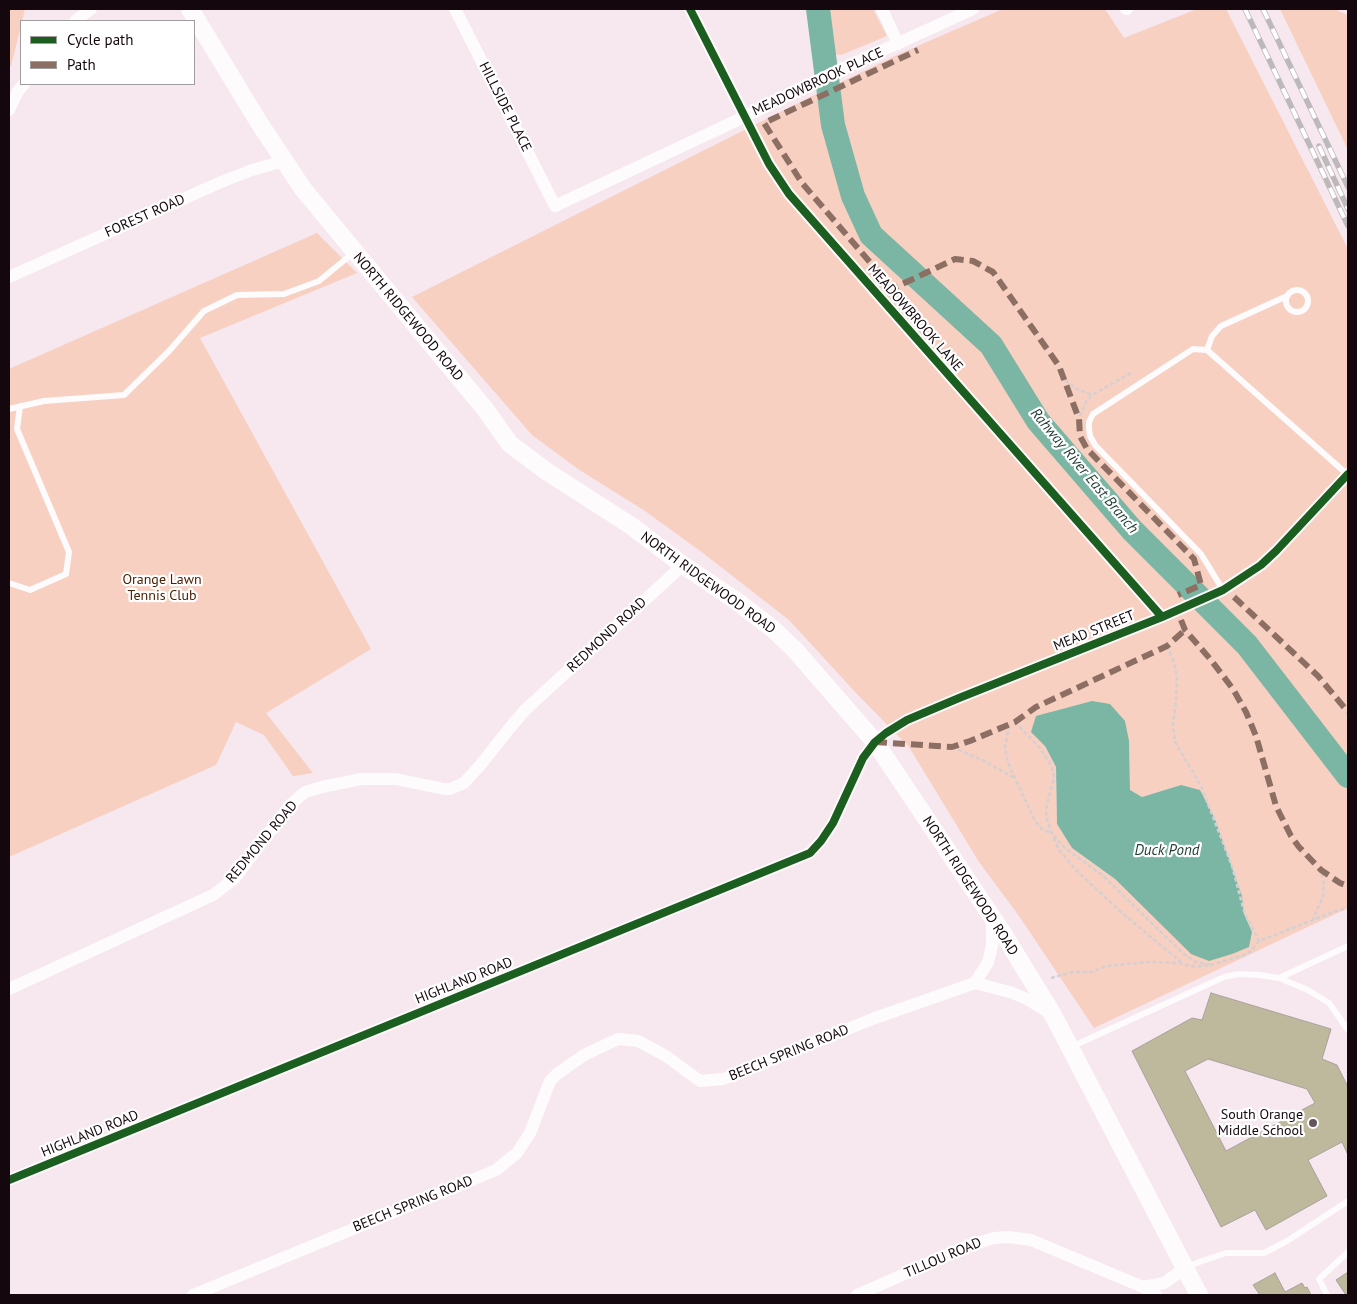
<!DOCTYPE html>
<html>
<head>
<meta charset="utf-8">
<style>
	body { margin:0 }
	#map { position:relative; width:1357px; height:1304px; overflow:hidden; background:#f7e7ee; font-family:"PT Sans",sans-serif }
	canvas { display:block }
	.frame { position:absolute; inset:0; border:10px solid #15070e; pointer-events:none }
	.legend { position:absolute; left:20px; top:20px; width:175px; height:65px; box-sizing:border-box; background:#fff; border:1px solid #a19c9f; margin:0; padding:6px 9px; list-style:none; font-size:15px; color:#15070e }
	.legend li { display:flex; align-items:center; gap:10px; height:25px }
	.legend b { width:25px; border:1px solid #a19c9f }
</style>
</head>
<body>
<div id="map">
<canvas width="1357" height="1304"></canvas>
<div class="frame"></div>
<ul class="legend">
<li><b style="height:6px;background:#1b5e20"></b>Cycle path</li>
<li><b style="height:6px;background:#8d6e63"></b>Path</li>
</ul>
</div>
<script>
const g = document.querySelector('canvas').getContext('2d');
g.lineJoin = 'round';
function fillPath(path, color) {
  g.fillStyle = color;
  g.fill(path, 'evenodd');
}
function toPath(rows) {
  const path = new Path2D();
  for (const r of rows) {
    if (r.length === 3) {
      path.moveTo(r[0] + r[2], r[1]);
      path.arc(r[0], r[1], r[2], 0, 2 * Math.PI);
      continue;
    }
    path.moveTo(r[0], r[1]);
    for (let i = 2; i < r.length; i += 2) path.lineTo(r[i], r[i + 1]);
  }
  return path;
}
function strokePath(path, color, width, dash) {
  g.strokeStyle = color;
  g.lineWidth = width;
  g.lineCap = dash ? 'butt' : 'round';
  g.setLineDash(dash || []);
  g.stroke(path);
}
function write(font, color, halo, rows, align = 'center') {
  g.font = font + ' "PT Sans",sans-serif';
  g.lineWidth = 4.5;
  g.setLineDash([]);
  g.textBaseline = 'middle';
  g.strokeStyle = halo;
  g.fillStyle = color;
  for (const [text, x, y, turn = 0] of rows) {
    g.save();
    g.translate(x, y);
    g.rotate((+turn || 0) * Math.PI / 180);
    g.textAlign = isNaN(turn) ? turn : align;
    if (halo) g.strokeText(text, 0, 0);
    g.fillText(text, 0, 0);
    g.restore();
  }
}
fillPath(toPath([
	[9,9,25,9,11,66,9,66],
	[827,9,873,9,887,36,841,55,834,54],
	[1003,9,1105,9,1124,38,1197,9,1226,9,1348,249,1348,908,1094,1028,1019,916,979,862,909,747,857,694,789,620,703,553,645,511,578,469,532,435,412,297,814,95,899,54],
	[1129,741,1130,790,1142,797,1181,785,1215,819,1242,896,1244,914,1252,932,1191,954,1115,879,1072,848,1057,824,1056,767,1045,746],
	[1280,9,1334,9,1348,15,1348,150],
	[317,233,357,273,200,338,371,649,266,713,313,773,293,776,264,735,236,722,216,765,9,857,9,369]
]), '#f7d0c2');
fillPath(toPath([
	[808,9,827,9,834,54,814,65],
	[1092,701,1110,704,1125,721,1129,741,1130,790,1142,797,1181,785,1200,790,1215,819,1242,896,1244,914,1252,932,1249,947,1232,954,1209,961,1191,954,1115,879,1072,848,1057,824,1056,767,1045,746,1031,732,1036,716]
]), '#7bb5a4');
strokePath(toPath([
	[818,9,833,125,853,196,871,235,991,345,1038,421,1132,530,1247,645,1348,776]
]), '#7bb5a4', 24);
const building = toPath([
	[1211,993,1331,1029,1322,1059,1337,1065,1348,1087,1348,1155,1342,1142,1308,1160,1327,1196,1266,1230,1255,1210,1221,1227,1132,1051,1192,1018,1202,1020,1211,993],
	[1208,1059,1307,1089,1315,1103,1226,1151,1185,1071,1208,1059],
	[1348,1272,1348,1295,1346,1295,1336,1280,1348,1272],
	[1275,1273,1285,1292,1302,1283,1305,1288,1307,1287,1311,1295,1260,1295,1253,1285,1275,1273]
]);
fillPath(building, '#beb89d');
strokePath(building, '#a8a19c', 1);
strokePath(toPath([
	[893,289,905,305],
	[1065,380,1075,388,1092,395],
	[1080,416,1086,402,1092,395,1133,372],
	[1167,646,1174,663,1177,677,1176,701,1173,724,1175,742,1201,786,1232,866,1244,911,1259,941],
	[1015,722,1040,748,1052,767,1054,778,1047,804,1046,816,1052,834,1065,848,1102,875,1184,954,1196,962,1211,965],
	[1009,725,1005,747,1008,763,1035,821,1042,829,1051,833],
	[952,747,982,760,1013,777],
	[1054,838,1059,850,1076,870,1122,913,1181,962],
	[1312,921,1323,897,1324,885,1321,870],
	[1051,978,1072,972,1093,972,1106,966,1149,962,1179,963,1195,967,1211,965,1244,955,1251,951,1259,941,1336,911,1348,908]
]), '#d4cfd1', 2.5, [4, 2.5]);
strokePath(toPath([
	[1297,301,11],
	[1207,350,1212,336,1221,326,1287,296],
	[9,409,44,401,124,395,169,351,204,311,237,295,284,294,319,281,353,253],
	[9,583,30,590,66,574,69,552,17,429,20,406],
	[1223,590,1201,554,1095,445,1090,436,1089,428,1089,422,1093,414,1193,349,1207,350,1348,475],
	[1279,978,1348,946],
	[1071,1047,1224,977,1239,974,1260,975,1279,978,1308,990,1329,1003,1348,1030],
	[1187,1267,1202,1261,1226,1253,1264,1253,1287,1241,1348,1201],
	[1327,1295,1319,1279,1348,1252]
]), '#fefbfc', 6);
strokePath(toPath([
	[455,9,555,206,746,116,833,73,973,9],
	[690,9,769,164,789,194,1162,617],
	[882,9,898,44],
	[1126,9,1127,9],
	[75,21,91,9],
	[9,110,18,91,24,84],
	[9,277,221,182,252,170,284,161],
	[975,983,988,962,992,946,992,918],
	[9,989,213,895,235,878,290,805,305,792,322,787,361,779,396,779,444,789,450,789,464,783,482,763,508,730,525,710,683,565],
	[9,1180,810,853,821,841,833,823,863,758,875,742,886,733,907,720,959,698,1162,617,1223,590,1261,565,1276,551,1348,474],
	[1143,1287,1164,1283,1184,1269],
	[193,1295,496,1170,517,1153,530,1133,550,1081,557,1074,584,1055,618,1039,638,1041,666,1056,700,1081,723,1079,875,1018,975,983,1010,992,1027,999,1050,1013],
	[857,1295,968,1246,994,1238,1008,1237,1031,1240,1143,1287,1156,1295]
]), '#fefbfc', 12);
strokePath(toPath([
	[190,9,258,121,303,189,485,409,510,444,546,471,630,525,683,565,738,602,773,629,795,650,875,742,1004,935,1053,1015,1199,1295]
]), '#fefbfc', 18);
const rail = toPath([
	[1245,9,1348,226],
	[1263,9,1348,187],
	[1319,146,1348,209]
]);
strokePath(rail, '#bdb9bb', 5.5);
strokePath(rail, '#fff', 4, [11]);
strokePath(toPath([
	[893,289,802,183,764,123,918,50],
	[888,293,896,287,955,259,973,261,993,272,1059,366,1079,419,1080,436,1087,449,1194,559,1201,585,1178,595],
	[1234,597,1318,676,1348,712],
	[1181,620,1185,630,1211,660,1233,689,1246,712,1256,736,1276,806,1291,836,1299,847,1321,870,1340,883,1348,886],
	[875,742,952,747,970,741,1015,722,1036,707,1167,646,1185,630]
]), '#8d6e63', 6, [12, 6]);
strokePath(toPath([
	[690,9,769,164,789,194,1162,617],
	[9,1180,810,853,821,841,833,823,863,758,875,742,886,733,907,720,959,698,1162,617,1223,590,1261,565,1276,551,1348,474]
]), '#1b5e20', 8);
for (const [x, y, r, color] of [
	[1313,1123,5,"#64555c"]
]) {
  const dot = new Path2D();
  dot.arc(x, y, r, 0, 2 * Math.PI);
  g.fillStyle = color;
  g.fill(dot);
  strokePath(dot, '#fff', 2);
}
write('14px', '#15070e', '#fff', [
	["MEADOWBROOK PLACE",818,82,-25],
	["HILLSIDE PLACE",505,107,63],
	["FOREST ROAD",145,216,-24],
	["NORTH RIDGEWOOD ROAD",408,317,50],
	["MEADOWBROOK LANE",915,318,49],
	["NORTH RIDGEWOOD ROAD",708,583,36],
	["MEAD STREET",1094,631,-22],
	["REDMOND ROAD",607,635,-43],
	["REDMOND ROAD",262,842,-50],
	["NORTH RIDGEWOOD ROAD",970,886,57],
	["HIGHLAND ROAD",464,981,-22],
	["BEECH SPRING ROAD",789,1053,-22],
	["HIGHLAND ROAD",90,1134,-22],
	["BEECH SPRING ROAD",413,1204,-22],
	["TILLOU ROAD",943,1258,-23]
]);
write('14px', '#4d2104', '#fff', [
	["Orange Lawn",162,580],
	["Tennis Club",162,596]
]);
write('14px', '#15070e', '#fff', [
	["South Orange",1303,1115],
	["Middle School",1303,1131]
], 'right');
write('italic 15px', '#1f3b31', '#fff', [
	["Rahway River East Branch",1084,471,50],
	["Duck Pond",1167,851]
]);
</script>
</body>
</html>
